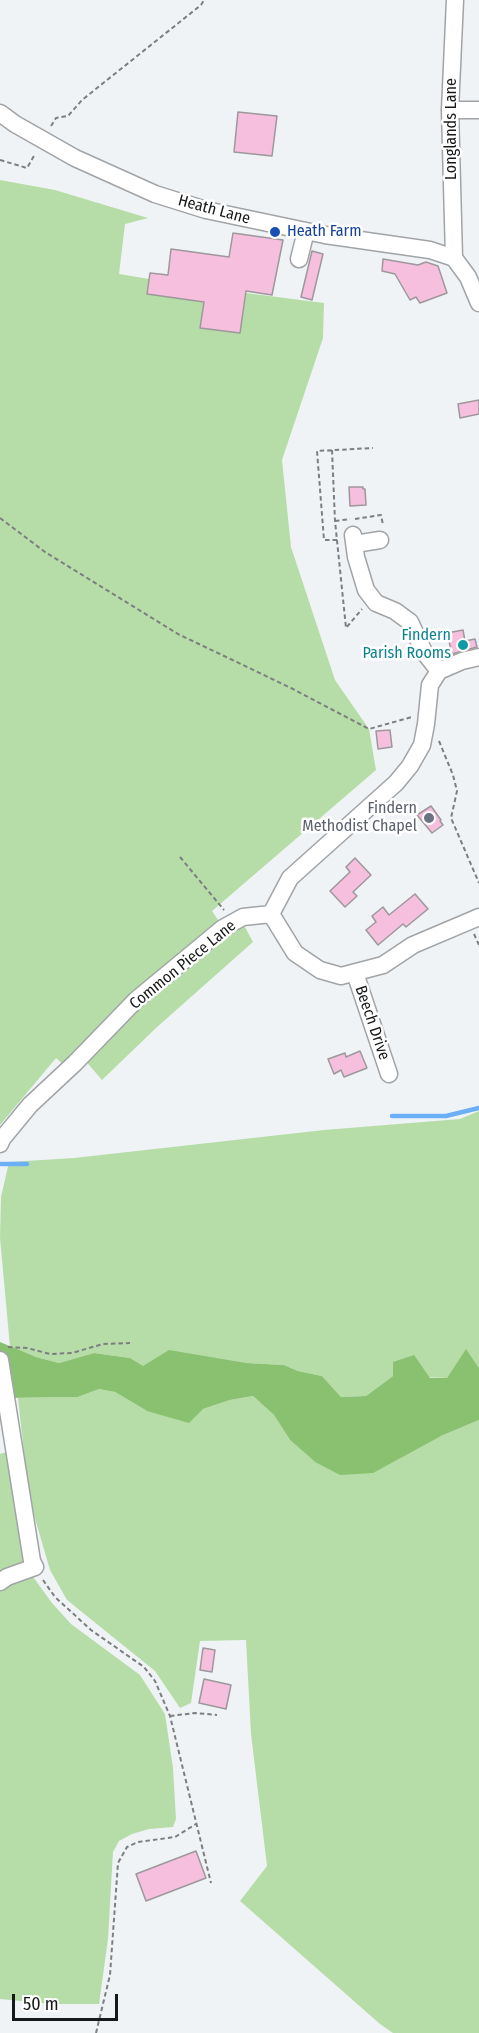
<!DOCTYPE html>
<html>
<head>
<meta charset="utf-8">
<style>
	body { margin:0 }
	#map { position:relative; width:479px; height:2033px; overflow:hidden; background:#f0f3f6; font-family:"Fira Sans Condensed",sans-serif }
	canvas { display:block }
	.scale { position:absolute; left:12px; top:1994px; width:106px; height:27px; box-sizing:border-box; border:3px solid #171819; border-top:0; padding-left:8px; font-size:18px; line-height:21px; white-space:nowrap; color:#171819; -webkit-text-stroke:4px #fff; paint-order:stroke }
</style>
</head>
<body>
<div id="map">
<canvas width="479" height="2033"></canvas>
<div class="scale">50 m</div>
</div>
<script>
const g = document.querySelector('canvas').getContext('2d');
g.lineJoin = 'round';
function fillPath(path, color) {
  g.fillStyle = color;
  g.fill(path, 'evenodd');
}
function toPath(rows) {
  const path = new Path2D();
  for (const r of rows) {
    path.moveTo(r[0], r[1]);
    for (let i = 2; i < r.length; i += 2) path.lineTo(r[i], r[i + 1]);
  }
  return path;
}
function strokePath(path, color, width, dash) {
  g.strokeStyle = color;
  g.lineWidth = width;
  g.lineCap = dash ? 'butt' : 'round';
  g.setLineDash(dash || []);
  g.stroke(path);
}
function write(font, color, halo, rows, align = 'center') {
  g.font = font + ' "Fira Sans Condensed",sans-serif';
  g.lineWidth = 5;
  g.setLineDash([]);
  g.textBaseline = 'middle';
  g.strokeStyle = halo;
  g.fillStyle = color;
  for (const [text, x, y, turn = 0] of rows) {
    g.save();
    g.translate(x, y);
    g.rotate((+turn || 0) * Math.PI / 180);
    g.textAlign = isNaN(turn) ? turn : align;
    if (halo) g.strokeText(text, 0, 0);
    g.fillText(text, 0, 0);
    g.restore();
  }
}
fillPath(toPath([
	[0,180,55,190,148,218,125,224,119,274,149,279,204,302,201,328,240,333,246,293,324,303,323,338,282,460,291,547,335,680,369,729,376,770,212,911,228,935,244,925,253,942,156,1028,102,1080,78,1052,66,1067,56,1058,0,1125],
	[479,1111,479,1368,466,1350,447,1378,393,1376,366,1396,341,1397,322,1376,298,1371,284,1365,246,1363,143,1367,130,1358,94,1353,59,1363,36,1357,10,1347,0,1238,1,1197,9,1162,74,1158,324,1130,460,1119],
	[99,1389,115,1392,147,1411,203,1409,230,1400,253,1396,274,1415,290,1440,315,1462,441,1436,479,1420,479,2033,393,2033,380,2024,240,1901,267,1866,251,1734,246,1640,200,1641,191,1703,180,1708,155,1671,67,1600,50,1570,29,1498,18,1398,78,1397],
	[6,1452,25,1564,0,1576,0,1454],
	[31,1574,52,1603,71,1624,140,1675,165,1714,173,1768,176,1819,173,1827,149,1829,132,1834,119,1841,113,1852,108,1939,99,2004,52,2004,0,1999,0,1590]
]), '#b6dda7');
fillPath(toPath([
	[0,1342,36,1357,59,1363,94,1353,130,1358,143,1366,169,1350,246,1363,284,1365,298,1371,322,1376,341,1397,366,1396,393,1376,393,1362,414,1355,430,1378,447,1378,466,1349,479,1368,479,1420,441,1436,373,1473,340,1475,315,1462,290,1440,274,1415,253,1396,230,1400,203,1409,189,1423,147,1411,115,1392,99,1389,78,1397,5,1398,0,1360]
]), '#89c171');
strokePath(toPath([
	[392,1116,446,1116,479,1108],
	[0,1164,27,1164]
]), '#6baff6', 4.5);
const building = toPath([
	[238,112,277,116,272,156,234,152,238,112],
	[233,233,283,240,272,295,246,291,240,333,200,328,204,302,147,294,150,273,168,275,171,249,229,257,233,233],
	[312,251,323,254,312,300,301,297,312,251],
	[383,259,418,265,426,262,438,266,447,293,420,303,416,297,410,300,395,274,382,271,383,259],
	[479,400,479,414,460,418,458,404,479,400],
	[349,487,363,487,363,489,365,489,366,505,350,506,349,487],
	[463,630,465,641,475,639,477,647,452,654,447,633,463,630],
	[390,730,392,747,378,749,376,731,390,730],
	[431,806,441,820,440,821,443,825,432,833,417,815,431,806],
	[355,858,371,875,353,892,357,896,345,907,330,891,350,872,346,867,355,858],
	[415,894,428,909,406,927,403,924,378,945,366,930,376,922,372,916,383,907,389,915,415,894],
	[360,1051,367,1068,344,1077,341,1070,334,1074,328,1059,345,1053,346,1057,360,1051],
	[203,1648,215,1650,212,1672,200,1670,203,1648],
	[204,1679,231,1685,226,1709,199,1703,204,1679],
	[196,1851,206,1878,146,1901,136,1874,196,1851]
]);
fillPath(building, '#f6bfde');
strokePath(building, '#9d989b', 1.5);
const minor = toPath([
	[450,110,479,110],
	[0,113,15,124,75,158,155,194,206,210,325,235,430,250,454,258,468,277,479,303],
	[454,258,450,110,455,0],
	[299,259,306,231],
	[353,535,356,557,366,590,376,603,395,611,410,622,424,652,439,671],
	[355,544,380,540],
	[271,914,295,953,320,970,341,976,383,965,413,945,479,917],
	[355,973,389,1074],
	[0,1144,2,1139,30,1105,75,1063,136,1000,223,928,243,917,271,914,290,878,396,783,410,766,422,745,426,724,430,685,439,671,462,661,479,657],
	[0,1360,32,1561,35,1567,7,1577,0,1582]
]);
strokePath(minor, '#a1a4a7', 19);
strokePath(toPath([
	[51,126,56,118,68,116,82,100,201,5,204,0],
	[0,160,27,168,35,154],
	[332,450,335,521,346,628,362,609],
	[0,518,45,552,178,634,291,688,369,729,412,717],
	[355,519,381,515,383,525],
	[335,521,350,519],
	[337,540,324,540,317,451,373,448],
	[439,741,453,775,457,791,451,818,479,883],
	[180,857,224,910],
	[474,934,479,945],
	[8,1347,27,1348,50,1354,72,1353,103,1344,130,1343],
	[43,1580,55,1597,91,1630,144,1667,155,1681,170,1716,211,1883],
	[170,1716,195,1713,217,1715],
	[96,2033,110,1975,118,1863,127,1847,138,1842,175,1837,196,1824]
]), '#7c7e80', 2, [4.5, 3]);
strokePath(minor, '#fff', 16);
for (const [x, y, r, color] of [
	[275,232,6,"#1a4fb4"],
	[463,645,6,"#0f9aa8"],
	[429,818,6,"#6b7280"]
]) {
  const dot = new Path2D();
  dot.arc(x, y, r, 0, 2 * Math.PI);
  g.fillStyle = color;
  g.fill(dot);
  strokePath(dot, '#fff', 2);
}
write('16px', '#171819', '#fff', [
	["Longlands Lane",452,129,-90],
	["Heath Lane",214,210,15],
	["Common Piece Lane",183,965,-39],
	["Beech Drive",372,1023,71]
]);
write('16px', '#164399', '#fff', [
	["Heath Farm",287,232]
], 'left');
write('16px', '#0d838f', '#fff', [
	["Findern",451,636],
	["Parish Rooms",451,654]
], 'right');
write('16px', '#5b616d', '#fff', [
	["Findern",417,809],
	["Methodist Chapel",417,827]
], 'right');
</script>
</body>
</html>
